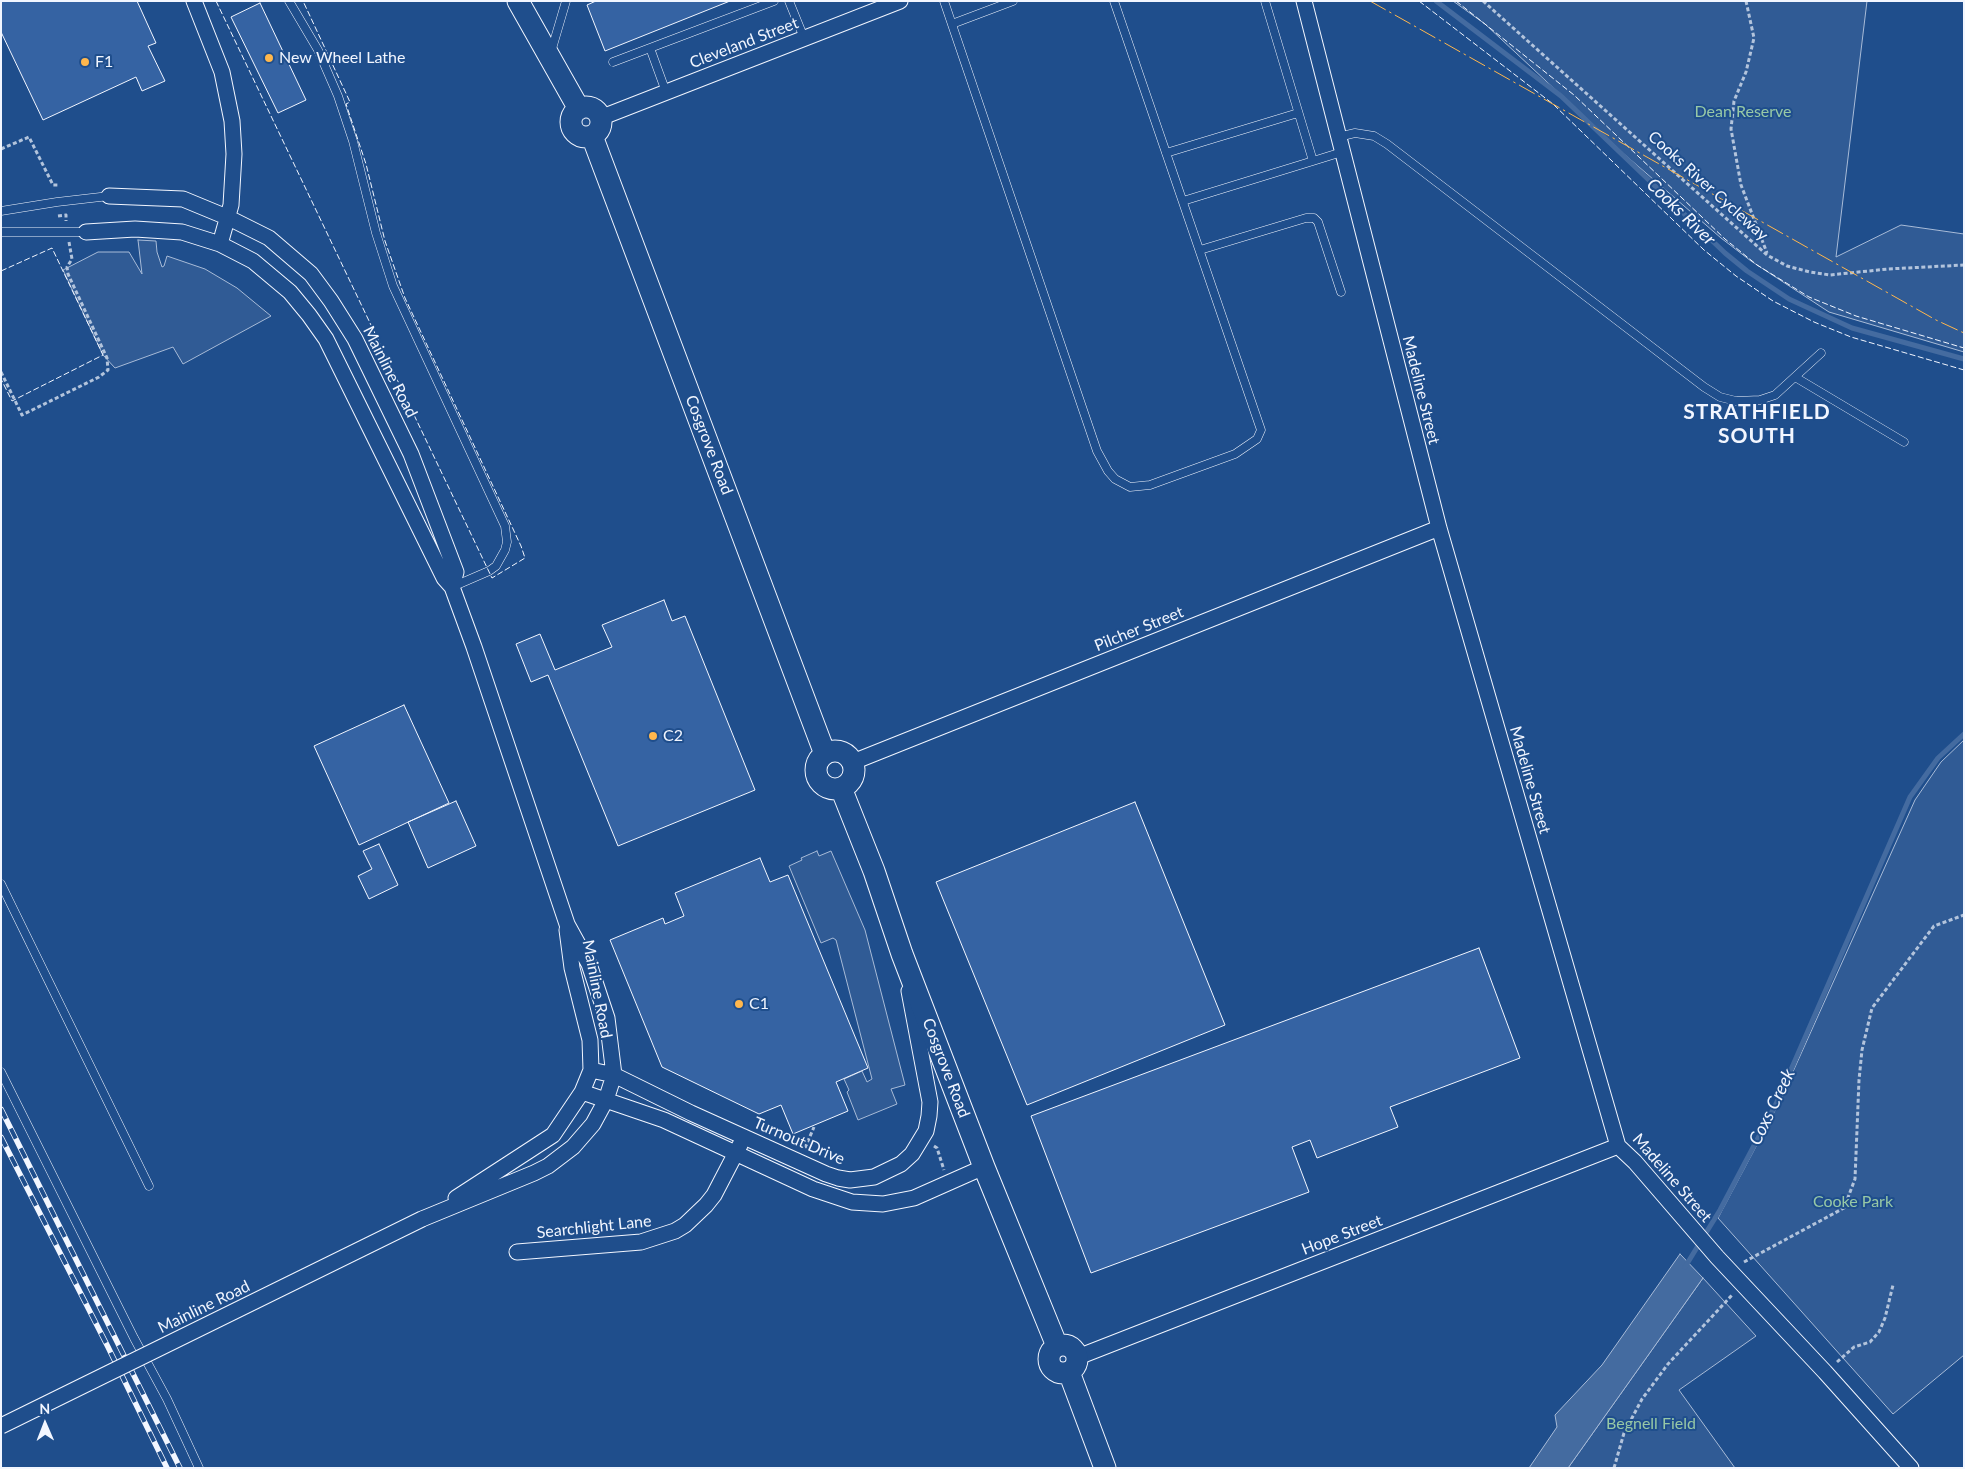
<!DOCTYPE html>
<html>
<head>
<meta charset="utf-8">
<style>
	body { margin:0 }
	#map { position:relative; width:1965px; height:1469px; overflow:hidden; background:#1f4e8c; font-family:Lato,sans-serif }
	canvas { display:block }
	.frame { position:absolute; inset:0; border:2px solid #f2f6ff; pointer-events:none }
	.north { position:absolute; left:20px; top:1399px; width:50px; height:50px; -webkit-text-stroke:4px #1f4e8c; paint-order:stroke; rotate:359deg; font-size:14px; font-weight:700; line-height:20px; text-align:center; color:#f2f6ff }
	.north::after { content:''; display:block; margin:auto; width:18px; height:22px; background:#f2f6ff; clip-path:polygon(50% 0,100% 100%,50% 72%,0 100%) }
</style>
</head>
<body>
<div id="map">
<canvas width="1965" height="1469"></canvas>
<div class="frame"></div>
<div class="north">N</div>
</div>
<script>
const g = document.querySelector('canvas').getContext('2d');
g.lineJoin = 'round';
function fillPath(path, color) {
  g.fillStyle = color;
  g.fill(path, 'evenodd');
}
function toPath(rows) {
  const path = new Path2D();
  for (const r of rows) {
    if (r.length === 3) {
      path.moveTo(r[0] + r[2], r[1]);
      path.arc(r[0], r[1], r[2], 0, 2 * Math.PI);
      continue;
    }
    path.moveTo(r[0], r[1]);
    for (let i = 2; i < r.length; i += 2) path.lineTo(r[i], r[i + 1]);
  }
  return path;
}
function strokePath(path, color, width, dash) {
  g.strokeStyle = color;
  g.lineWidth = width;
  g.lineCap = dash ? 'butt' : 'round';
  g.setLineDash(dash || []);
  g.stroke(path);
}
function write(font, color, halo, rows, align = 'center') {
  g.font = font + ' Lato,sans-serif';
  g.lineWidth = 4;
  g.setLineDash([]);
  g.textBaseline = 'middle';
  g.strokeStyle = halo;
  g.fillStyle = color;
  for (const [text, x, y, turn = 0] of rows) {
    g.save();
    g.translate(x, y);
    g.rotate((+turn || 0) * Math.PI / 180);
    g.textAlign = isNaN(turn) ? turn : align;
    if (halo) g.strokeText(text, 0, 0);
    g.fillText(text, 0, 0);
    g.restore();
  }
}
const built = toPath([
	[1453,1,1867,1,1836,257,1901,225,1964,234,1964,352,1829,312,1751,261,1721,238,1624,154,1485,24,1453,1],
	[138,240,156,241,157,252,162,267,164,266,167,256,205,269,237,288,271,316,183,364,173,347,115,368,103,355,63,270,98,252,129,252,142,274,138,240],
	[1964,740,1964,1355,1893,1414,1718,1218,1778,1105,1915,800,1941,762,1964,740],
	[817,851,819,856,831,851,865,930,905,1085,891,1089,897,1104,858,1120,847,1092,849,1090,844,1079,862,1071,867,1082,872,1079,836,940,833,938,821,943,789,866,802,860,801,858,817,851],
	[1703,1278,1756,1336,1679,1390,1735,1468,1568,1468,1703,1278]
]);
fillPath(built, '#305b95');
strokePath(built, '#a8bbd7', 1);
const water = toPath([
	[1680,1254,1703,1278,1568,1468,1529,1468,1557,1427,1555,1415,1602,1365,1680,1254]
]);
fillPath(water, '#446ba0');
strokePath(water, '#a8bbd7', 1);
strokePath(toPath([
	[1436,1,1561,96,1725,253,1747,271,1789,299,1852,328,1964,359],
	[1685,1267,1720,1210,1776,1104,1910,797,1938,758,1964,734]
]), '#446ba0', 5);
const building = toPath([
	[1,1,137,1,156,43,148,46,165,81,142,91,136,77,43,120,1,32,1,1],
	[596,1,730,1,605,51,587,5,596,1],
	[260,3,306,100,278,113,231,17,260,3],
	[664,600,672,621,685,616,755,790,618,846,548,675,531,682,516,644,540,634,555,670,612,647,602,625,664,600],
	[404,705,449,803,359,845,314,746,404,705],
	[456,801,476,846,428,868,408,822,456,801],
	[1135,802,1225,1025,1027,1105,936,882,1135,802],
	[379,844,398,885,369,899,358,876,372,869,363,851,379,844],
	[760,858,770,882,788,875,868,1068,836,1082,848,1111,793,1134,781,1105,759,1114,662,1067,610,940,663,918,665,924,684,916,675,893,760,858],
	[1479,948,1520,1058,1390,1107,1398,1127,1317,1158,1310,1140,1292,1147,1309,1192,1091,1273,1031,1116,1479,948]
]);
fillPath(building, '#3563a3');
strokePath(building, '#f2f6ff', 1);
const lane = toPath([
	[289,1,318,50,338,96,353,141,376,233,393,286,505,526,507,542,505,550,496,566,489,571,452,587],
	[789,1,804,38],
	[944,1,1097,451,1108,471,1115,479,1130,487,1150,485,1235,454,1257,439,1261,430,1114,1],
	[1265,1,1313,161,1342,152],
	[952,24,1013,1],
	[650,48,666,92],
	[551,52,566,1],
	[613,62,774,1],
	[1338,137,1355,133,1374,136,1387,144,1704,387,1720,397,1736,401,1760,400,1775,395,1821,353],
	[1166,153,1298,113],
	[1183,201,1313,161],
	[1,211,57,202,109,196],
	[1,232,86,232],
	[1200,250,1306,218,1314,218,1318,222,1341,292],
	[1795,377,1904,442],
	[1,884,149,1186],
	[1,1072,134,1338,167,1399,199,1468]
]);
const street = toPath([
	[194,1,222,72,232,121,234,154,231,205,220,244],
	[1304,1,1439,528,1618,1146,1635,1162,1717,1257,1825,1372,1911,1468],
	[600,118,900,1],
	[109,196,183,199,229,218,269,238,311,274,331,301,355,339,411,454,456,572,452,587],
	[86,232,135,229,182,232,220,244,253,261,290,292,309,315,326,339,444,578,452,587,474,647,567,924,589,964,607,1018,614,1075,606,1100,593,1124,573,1147,548,1166,534,1173,422,1219],
	[853,762,1439,528],
	[591,1070,614,1075,691,1113,826,1174,838,1178,850,1180,874,1177,901,1164,912,1154,926,1131,929,1116,930,1102,909,991],
	[582,1092,664,1120,813,1189,852,1202,883,1204,914,1198,984,1167],
	[456,1198,553,1135,582,1092,591,1070,590,1040,572,968,567,930],
	[517,1252,641,1242,675,1231,685,1225,706,1205,714,1195,740,1145],
	[1078,1357,1618,1146]
]);
const secondary = toPath([
	[518,1,579,109],
	[586,122,15],
	[592,136,825,754],
	[835,770,19],
	[841,788,874,871,902,954,984,1167,1057,1346],
	[1063,1359,14],
	[1069,1372,1105,1468]
]);
strokePath(lane, '#f2f6ff', 9);
strokePath(street, '#f2f6ff', 17);
strokePath(secondary, '#f2f6ff', 23);
strokePath(toPath([
	[1483,1,1767,255,1787,266,1810,272,1830,275,1888,269,1964,265],
	[1746,1,1754,38,1746,72,1734,101,1731,129,1741,185,1767,253],
	[1,149,29,137,53,185,59,185],
	[58,216,66,215,66,221],
	[1,372,22,415,99,377,108,370,107,358,68,274,67,267,72,259,69,242],
	[934,1146,937,1148,944,1170],
	[805,1148,814,1127],
	[1744,1262,1844,1208,1855,1179,1859,1080,1862,1050,1872,1008,1934,926,1964,915],
	[1837,1362,1854,1347,1870,1342,1879,1332,1885,1318,1893,1285],
	[1614,1468,1624,1433,1642,1399,1668,1364,1732,1295]
]), '#b3c4dc', 3, [4, 2.5]);
strokePath(lane, '#1f4e8c', 8);
strokePath(street, '#1f4e8c', 15);
strokePath(secondary, '#1f4e8c', 21);
const rail = toPath([
	[1,1109,180,1468],
	[1,1137,108,1347,167,1468]
]);
strokePath(rail, '#f2f6ff', 5.5);
strokePath(rail, '#1f4e8c', 4, [11]);
const streetBridge = toPath([
	[1,1426,422,1219]
]);
strokePath(streetBridge, '#f2f6ff', 17, []);
strokePath(streetBridge, '#1f4e8c', 15);
strokePath(toPath([
	[216,1,492,578,525,558,521,546,405,298,385,241,366,164,346,104,350,102,303,1],
	[1419,1,1553,104,1704,250,1736,276,1773,301,1814,322,1851,337,1964,370],
	[1456,1,1574,95,1725,239,1757,265,1809,297,1856,316,1964,348],
	[1,271,52,248,103,355,12,401,1,379]
]), '#f2f6ff', 1, [6, 2.5]);
strokePath(toPath([
	[1370,1,1936,320,1964,333]
]), '#ffb74d', 1, [18, 4, 2.5, 4]);
for (const [x, y, r, color] of [
	[269,58,5,"#ffb74d"],
	[85,62,5,"#ffb74d"],
	[653,736,5,"#ffb74d"],
	[739,1004,5,"#ffb74d"]
]) {
  const dot = new Path2D();
  dot.arc(x, y, r, 0, 2 * Math.PI);
  g.fillStyle = color;
  g.fill(dot);
  strokePath(dot, '#1f4e8c', 2);
}
write('16px', '#f2f6ff', '#1f4e8c', [
	["Cleveland Street",744,43,-21],
	["Cooks River Cycleway",1708,186,42],
	["Mainline Road",390,372,63],
	["Madeline Street",1421,390,76],
	["Cosgrove Road",709,445,69],
	["Pilcher Street",1139,629,-22],
	["Madeline Street",1530,780,74],
	["Mainline Road",597,989,79],
	["Cosgrove Road",946,1068,69],
	["Turnout Drive",799,1141,23],
	["Madeline Street",1672,1178,49],
	["Searchlight Lane",594,1227,-6],
	["Hope Street",1342,1235,-21],
	["Mainline Road",204,1307,-26]
]);
write('16px', '#f2f6ff', '#1f4e8c', [
	["New Wheel Lathe",279,58],
	["F1",95,62],
	["C2",663,736],
	["C1",749,1004]
], 'left');
write('16px', '#97c8a6', '#1f4e8c', [
	["Dean Reserve",1743,112],
	["Cooke Park",1853,1202],
	["Begnell Field",1651,1424]
]);
write('italic 18px', '#f2f6ff', '#1f4e8c', [
	["Cooks River",1681,212,44],
	["Coxs Creek",1772,1107,-64]
]);
g.letterSpacing = '1px';
write('bold 21px', '#f2f6ff', '#1f4e8c', [
	["STRATHFIELD",1757,412],
	["SOUTH",1757,436]
]);
g.letterSpacing = '0px';
</script>
</body>
</html>
